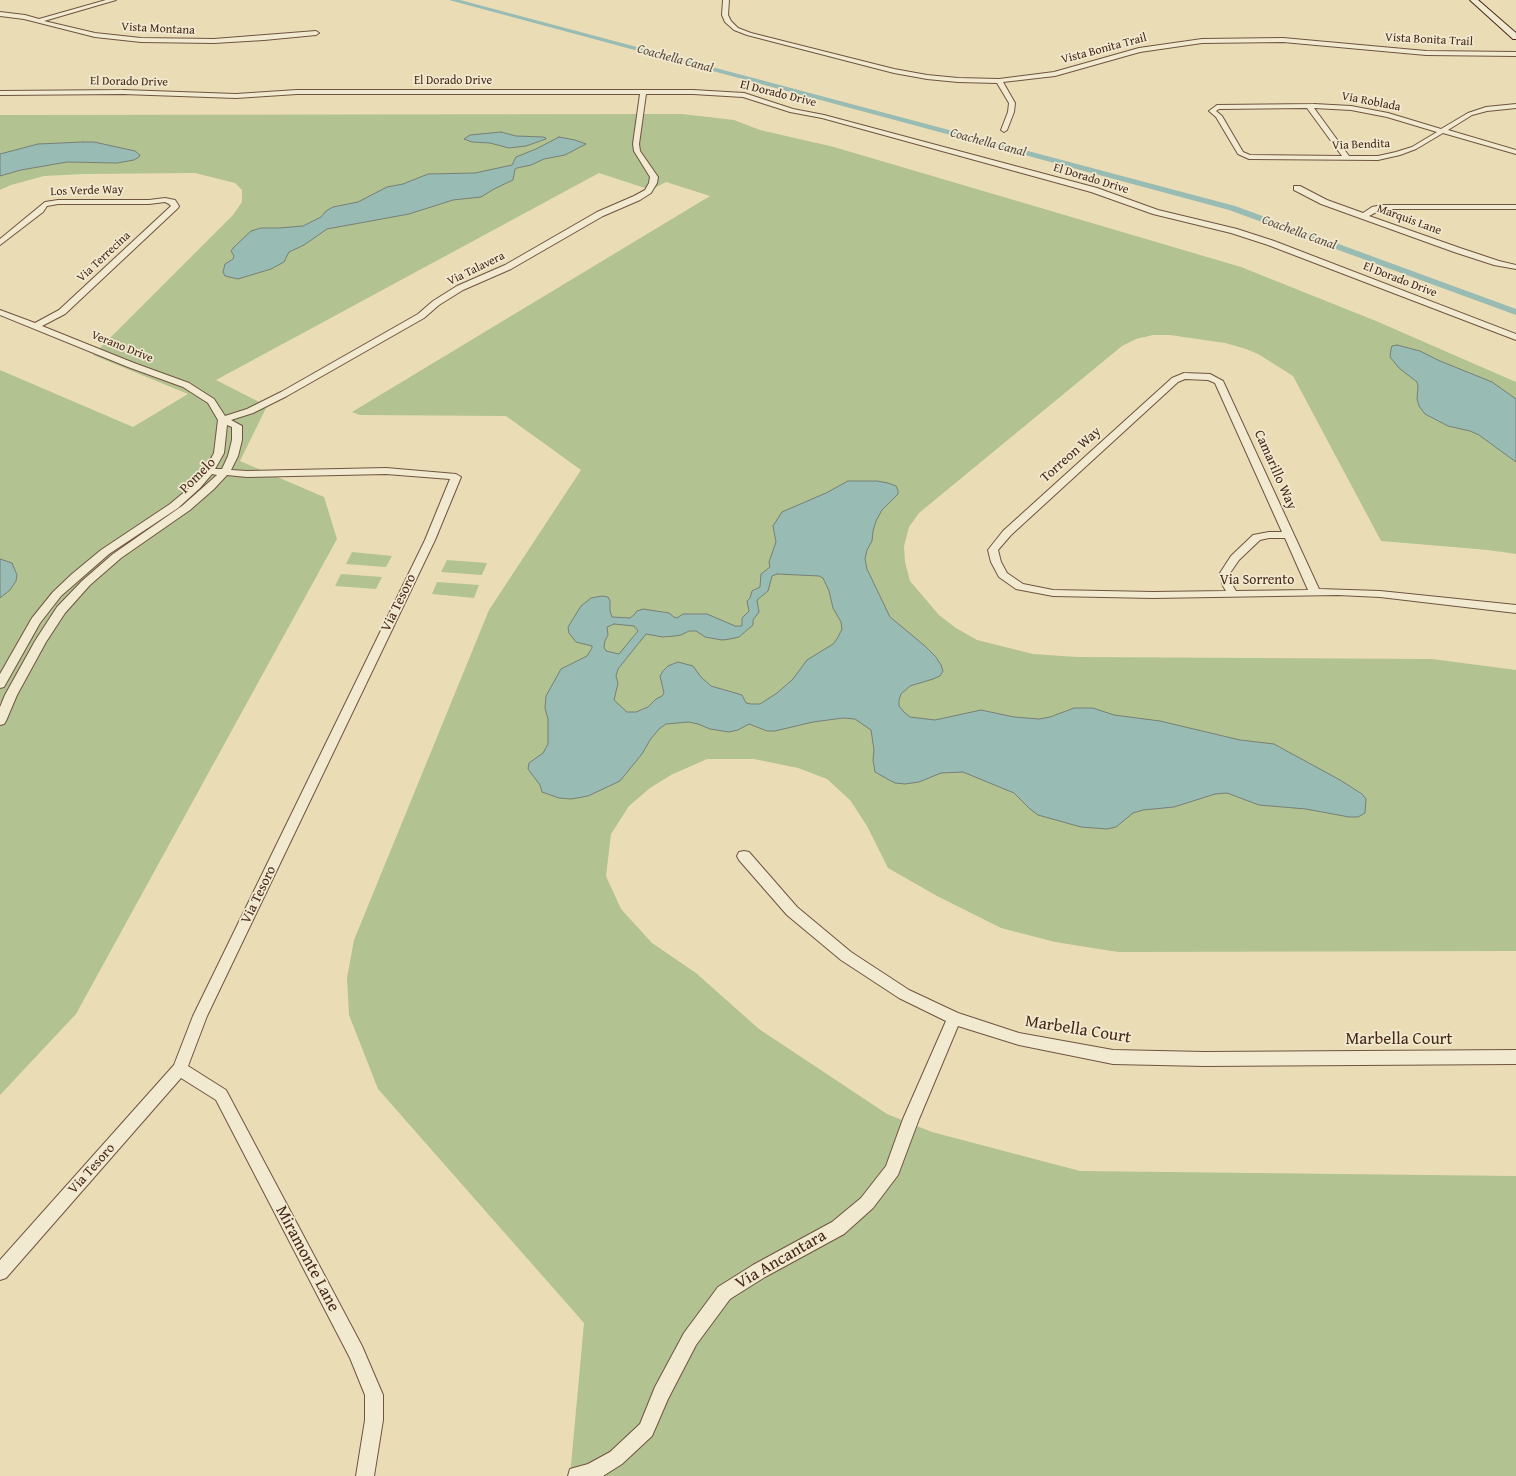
<!DOCTYPE html>
<html>
<head>
<meta charset="utf-8">
<style>
	body { margin:0 }
	canvas { display:block; background:#eaddb6 }
</style>
</head>
<body>
<canvas width="1516" height="1476"></canvas>
<script>
const g = document.querySelector('canvas').getContext('2d');
g.lineJoin = 'round';
function fillPath(path, color) {
  g.fillStyle = color;
  g.fill(path, 'evenodd');
}
function toPath(rows) {
  const path = new Path2D();
  for (const r of rows) {
    path.moveTo(r[0], r[1]);
    for (let i = 2; i < r.length; i += 2) path.lineTo(r[i], r[i + 1]);
  }
  return path;
}
function strokePath(path, color, width, dash) {
  g.strokeStyle = color;
  g.lineWidth = width;
  g.lineCap = dash ? 'butt' : 'round';
  g.setLineDash(dash || []);
  g.stroke(path);
}
function write(font, color, halo, rows, align = 'center') {
  g.font = font + ' "Gentium Book Plus",serif';
  g.lineWidth = 3.5;
  g.setLineDash([]);
  g.textBaseline = 'middle';
  g.strokeStyle = halo;
  g.fillStyle = color;
  for (const [text, x, y, turn = 0] of rows) {
    g.save();
    g.translate(x, y);
    g.rotate((+turn || 0) * Math.PI / 180);
    g.textAlign = isNaN(turn) ? turn : align;
    if (halo) g.strokeText(text, 0, 0);
    g.fillText(text, 0, 0);
    g.restore();
  }
}
fillPath(toPath([
	[682,114,734,120,760,130,834,147,1241,267,1376,321,1516,382,1516,554,1488,550,1381,541,1293,376,1258,354,1246,349,1225,343,1170,335,1153,335,1136,339,1122,346,919,513,909,527,904,546,905,562,910,581,939,615,956,628,977,640,1033,654,1077,657,1432,659,1516,670,1516,951,1118,952,1055,942,1001,928,937,896,888,868,867,826,850,800,827,779,798,768,754,759,707,759,671,775,650,788,629,806,611,834,606,876,621,909,652,943,696,973,759,1029,887,1114,932,1132,1080,1171,1516,1176,1516,1476,570,1476,584,1323,378,1089,349,1015,347,978,354,940,489,610,581,470,506,416,360,415,352,412,710,196,666,182,651,190,599,173,216,380,267,406,240,461,324,497,337,539,76,1014,0,1095,0,370,133,427,188,394,93,355,233,215,242,202,242,190,235,183,195,173,84,174,44,176,11,185,0,190,0,115],
	[352,552,392,556,386,567,346,564],
	[447,560,487,563,482,575,441,572],
	[341,574,382,577,376,589,335,586],
	[437,582,479,585,474,598,432,594]
]), '#b2c291');
const water = toPath([
	[501,132,516,136,543,137,546,138,546,139,526,146,509,148,490,143,472,142,464,139,470,135,501,132],
	[559,137,575,140,586,144,565,155,544,159,531,165,517,168,515,169,513,180,494,189,481,197,453,200,409,214,327,229,304,245,289,252,284,262,271,269,238,279,225,276,223,272,225,264,233,259,234,256,231,251,234,247,251,231,261,228,279,228,303,226,321,217,326,211,333,207,358,202,387,187,403,184,428,174,475,173,512,165,516,157,536,149,559,137],
	[83,142,94,142,135,151,140,155,139,157,134,160,117,163,67,162,21,170,0,176,0,154,38,144,83,142],
	[1397,345,1420,351,1440,361,1492,382,1516,399,1516,462,1479,435,1470,431,1448,426,1425,414,1419,406,1417,399,1418,386,1417,382,1399,368,1390,357,1391,349,1392,346,1397,345],
	[848,481,877,481,888,483,896,486,898,490,898,494,882,510,876,521,873,531,872,541,867,550,865,559,867,569,890,617,925,646,936,657,941,665,943,671,940,676,933,679,910,686,901,694,899,700,899,706,904,712,910,717,935,720,981,710,1014,717,1039,719,1050,717,1074,708,1093,708,1114,715,1160,721,1240,740,1274,744,1340,780,1362,794,1366,799,1365,813,1358,817,1349,817,1306,809,1259,805,1227,793,1215,794,1174,807,1143,810,1133,813,1116,827,1107,829,1081,827,1038,815,1030,809,1014,793,963,772,941,773,919,782,905,784,895,783,889,780,875,772,873,760,874,750,871,730,855,719,843,718,813,722,775,731,767,731,749,724,738,730,729,732,710,729,698,724,689,722,666,724,659,729,650,740,642,754,620,781,588,796,571,799,559,798,542,792,540,785,528,769,529,763,543,753,548,744,548,719,545,708,546,696,561,669,587,656,592,648,592,646,576,642,569,633,568,627,581,606,591,598,602,596,608,597,610,601,610,611,612,617,630,618,634,615,637,611,643,609,669,613,674,617,677,618,683,614,707,614,735,626,742,626,742,618,749,611,747,601,750,598,752,591,760,587,761,574,770,567,769,562,776,542,773,526,782,512,826,493,848,481],
	[777,574,819,576,823,578,829,591,833,608,841,622,842,629,837,639,833,644,807,660,793,679,777,693,760,704,751,704,746,703,742,695,711,686,701,677,693,666,678,662,668,666,663,671,660,676,664,693,662,696,656,699,648,707,636,712,627,712,614,700,618,683,616,676,618,669,646,634,663,637,675,636,681,635,689,631,696,631,705,637,722,640,730,639,739,637,753,625,753,620,759,612,757,600,768,591,772,576,777,574],
	[614,624,634,626,638,631,619,654,606,651,604,647,605,641,608,635,607,627,614,624],
	[0,559,12,563,17,575,16,581,10,590,0,598,0,559]
]);
fillPath(water, '#98bbb4');
strokePath(water, '#778076', 1);
fillPath(toPath([
	[449,0,460,0,1235,206,1516,309,1516,315,1229,210,449,0]
]), '#98bbb4');
const street = toPath([
	[106,0,116,0,44,21,95,33,141,38,214,39,316,31,319,33,316,35,264,40,214,43,141,42,95,37,24,19,0,16,0,12,25,15,39,19,106,0],
	[723,0,729,0,728,15,731,21,738,28,751,33,894,69,927,75,958,78,999,79,1054,72,1139,48,1202,39,1283,38,1426,51,1516,52,1516,56,1426,55,1283,42,1202,43,1140,52,1055,76,1003,82,1015,103,1014,112,1007,130,1004,132,1001,130,1008,112,1009,103,997,83,958,82,927,79,894,73,747,35,734,30,725,22,722,15,723,0],
	[123,90,236,94,297,90,693,90,744,93,793,109,824,115,1097,188,1158,210,1237,229,1274,241,1516,334,1516,340,1268,245,1231,233,1153,214,1091,192,822,118,790,112,743,97,693,94,646,94,639,144,640,151,658,177,657,183,651,193,640,200,603,216,511,269,463,290,439,305,424,318,287,396,253,413,231,420,242,426,242,440,238,456,231,470,247,471,386,468,456,474,461,477,435,540,207,1016,188,1066,226,1090,362,1346,383,1395,383,1420,374,1476,356,1476,365,1420,365,1395,350,1358,216,1100,181,1078,6,1278,0,1280,0,1260,174,1065,193,1016,425,540,450,479,386,474,247,477,227,475,214,489,190,510,121,558,90,585,65,613,46,642,17,695,6,721,4,724,0,725,0,707,5,695,35,641,57,607,82,581,113,554,182,506,217,475,212,474,200,488,178,508,109,554,61,596,40,623,4,687,0,688,0,674,32,618,53,592,72,574,101,550,170,504,194,484,205,470,214,453,218,420,208,403,183,387,128,367,0,315,0,310,35,323,59,310,171,206,169,204,165,202,149,204,58,204,47,206,43,212,0,245,0,239,45,202,58,200,149,200,165,198,175,200,179,206,178,208,65,314,42,326,134,363,189,383,214,399,225,416,247,409,281,392,418,314,433,301,457,286,505,265,597,212,634,196,645,190,649,183,650,177,634,151,633,144,640,94,297,94,236,98,123,94,0,95,0,91,123,90],
	[227,425,232,427,232,440,228,456,222,469,215,469,224,453,227,425],
	[1314,104,1351,106,1388,113,1441,129,1468,113,1486,107,1516,104,1516,108,1487,111,1472,115,1448,130,1516,150,1516,154,1443,133,1416,149,1400,155,1378,160,1249,159,1238,154,1216,117,1209,111,1217,105,1314,104],
	[1307,108,1342,156,1250,155,1243,152,1222,116,1216,111,1219,109,1307,108],
	[1314,108,1351,110,1387,117,1437,132,1412,147,1396,152,1378,156,1349,156,1314,108],
	[1294,186,1300,186,1327,200,1363,213,1372,207,1382,205,1516,205,1516,209,1382,209,1369,216,1460,248,1499,261,1516,265,1516,269,1494,265,1454,252,1321,204,1294,190,1294,186],
	[1184,373,1210,374,1223,381,1319,589,1380,591,1516,605,1516,613,1380,597,1338,595,1153,598,1053,596,1016,589,999,577,991,562,988,550,1003,531,1172,378,1184,373],
	[1185,379,1208,380,1215,383,1282,532,1269,532,1253,535,1231,556,1220,573,1223,586,1226,591,1153,592,1053,590,1023,584,1007,573,1001,562,998,550,1011,535,1178,382,1185,379],
	[1269,538,1285,538,1308,590,1236,591,1233,586,1230,573,1239,560,1260,540,1269,538],
	[744,851,749,852,797,907,851,952,909,990,958,1013,1019,1033,1113,1050,1204,1052,1516,1050,1516,1064,1204,1066,1113,1064,1019,1045,958,1026,919,1119,898,1175,873,1208,844,1234,765,1277,730,1299,696,1345,668,1399,652,1436,622,1464,603,1476,568,1476,570,1469,588,1464,610,1452,640,1424,655,1387,684,1333,718,1287,753,1265,832,1222,861,1198,886,1166,903,1119,946,1021,899,998,841,960,787,915,739,860,737,856,739,852,744,851]
]);
const secondary = toPath([
	[1470,0,1478,0,1516,33,1516,39,1513,39,1470,0]
]);
strokePath(street, '#6f5440', 2);
strokePath(secondary, '#462718', 2);
fillPath(street, '#f1e9d0');
fillPath(secondary, '#f1e9d0');
write('12px', '#462718', '#f1e9d0', [
	["Vista Montana",158,29,3],
	["Vista Bonita Trail",1429,40,3],
	["Vista Bonita Trail",1104,49,-15],
	["El Dorado Drive",453,81],
	["El Dorado Drive",129,82,1],
	["El Dorado Drive",778,94,14],
	["Via Roblada",1371,102,11],
	["Via Bendita",1361,145,-2],
	["El Dorado Drive",1091,179,17],
	["Los Verde Way",87,191,-2],
	["Marquis Lane",1409,220,20],
	["Via Terrecina",104,257,-43],
	["Via Talavera",476,269,-26],
	["El Dorado Drive",1400,280,21],
	["Verano Drive",122,347,22]
]);
write('italic 13px', '#5a4c3f', '#f1e9d0', [
	["Coachella Canal",675,59,15],
	["Coachella Canal",988,143,15],
	["Coachella Canal",1299,233,20]
]);
write('14px', '#462718', '#f1e9d0', [
	["Torreon Way",1071,455,-42],
	["Camarillo Way",1275,470,66],
	["Pomelo",198,476,-45],
	["Via Sorrento",1257,580],
	["Via Tesoro",399,603,-64],
	["Via Tesoro",259,895,-64],
	["Via Tesoro",92,1169,-48]
]);
write('17px', '#462718', '#f1e9d0', [
	["Marbella Court",1078,1030,9],
	["Marbella Court",1399,1040],
	["Miramonte Lane",307,1259,62],
	["Via Ancantara",781,1260,-30]
]);
</script>
</body>
</html>
